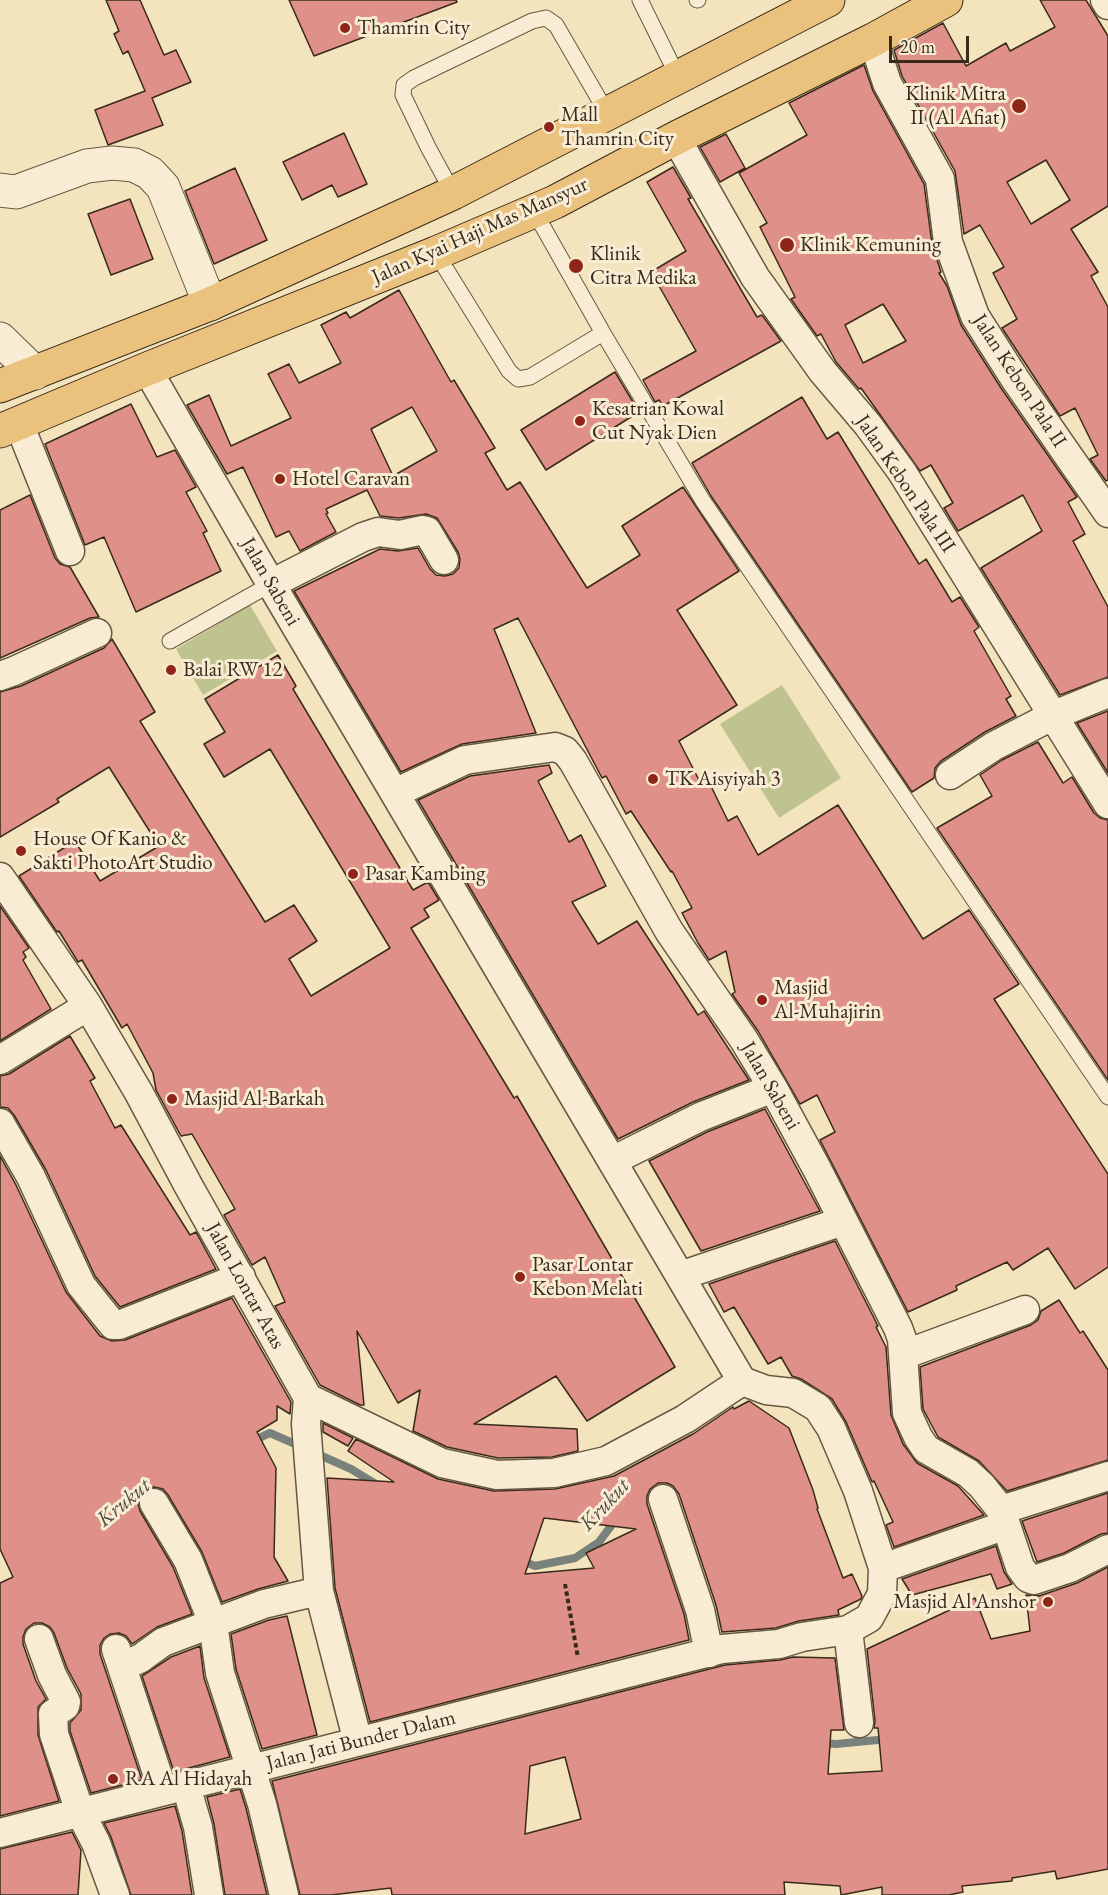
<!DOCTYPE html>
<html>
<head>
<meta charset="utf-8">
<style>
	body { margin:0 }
	#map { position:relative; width:1108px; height:1895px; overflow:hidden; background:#f4e4bd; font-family:"EB Garamond",serif }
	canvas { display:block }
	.scale { position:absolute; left:889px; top:36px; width:80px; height:27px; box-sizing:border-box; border:3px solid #392a1a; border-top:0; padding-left:8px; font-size:18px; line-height:21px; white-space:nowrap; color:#392a1a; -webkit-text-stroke:4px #f8edd4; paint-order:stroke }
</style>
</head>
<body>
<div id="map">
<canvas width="1108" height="1895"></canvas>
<div class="scale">20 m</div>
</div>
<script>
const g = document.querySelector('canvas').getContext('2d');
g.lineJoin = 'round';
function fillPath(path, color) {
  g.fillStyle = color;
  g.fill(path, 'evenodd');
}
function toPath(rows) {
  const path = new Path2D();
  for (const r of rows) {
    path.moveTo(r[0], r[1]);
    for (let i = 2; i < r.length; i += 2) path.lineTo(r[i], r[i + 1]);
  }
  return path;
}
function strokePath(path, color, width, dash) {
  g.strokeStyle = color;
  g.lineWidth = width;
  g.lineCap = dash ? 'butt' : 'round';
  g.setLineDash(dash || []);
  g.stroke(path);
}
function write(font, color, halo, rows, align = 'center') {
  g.font = font + ' "EB Garamond",serif';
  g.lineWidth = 6;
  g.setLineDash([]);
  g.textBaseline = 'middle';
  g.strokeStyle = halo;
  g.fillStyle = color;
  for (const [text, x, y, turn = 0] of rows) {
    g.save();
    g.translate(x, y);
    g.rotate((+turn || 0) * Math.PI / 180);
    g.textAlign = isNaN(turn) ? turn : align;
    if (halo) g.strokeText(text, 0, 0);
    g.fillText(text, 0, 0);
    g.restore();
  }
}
fillPath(toPath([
	[250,605,277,651,203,695,176,649],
	[782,685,841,778,779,818,720,724]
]), '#bec38f');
strokePath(toPath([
	[250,1442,270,1433,302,1447],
	[313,1452,351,1469,379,1486],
	[520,1560,535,1566,575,1558,599,1542,617,1518],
	[820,1743,836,1744,888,1739]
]), '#78817c', 8);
const building = toPath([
	[106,0,140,0,164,55,176,50,191,82,152,98,163,125,108,145,95,110,145,91,128,51,123,54,114,34,119,31,106,0],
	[289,0,456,0,457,2,314,56,289,0],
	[1040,0,1086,0,1108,36,1108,206,1071,229,1098,272,1091,276,1108,307,1108,480,1106,481,1090,459,1098,455,1075,408,1060,416,1002,328,1017,319,993,273,1004,267,980,225,964,234,955,171,902,76,894,50,943,23,966,66,1006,43,1010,51,1055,27,1040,0],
	[1046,160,1070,200,1031,224,1007,182,1046,160],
	[864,65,873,91,924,184,932,244,941,272,939,273,947,286,961,325,1001,388,1077,497,1068,502,1085,534,1073,541,1108,607,1108,677,1060,695,981,568,1042,531,1023,495,958,531,944,508,953,503,931,465,920,471,861,388,859,389,836,362,821,334,817,336,791,299,795,297,760,227,767,223,739,173,807,135,789,103,864,65],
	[883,304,906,341,863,363,845,325,883,304],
	[344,133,367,184,338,197,332,185,302,200,283,162,344,133],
	[726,134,745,168,720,182,700,147,726,134],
	[673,167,691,198,688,199,757,317,762,315,781,341,663,406,659,400,655,402,643,380,696,351,651,272,686,251,647,182,673,167],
	[235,168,267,240,214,264,185,191,235,168],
	[130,199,153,259,111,275,88,214,130,199],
	[399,290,451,382,454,380,495,448,485,453,507,490,520,482,587,588,640,555,622,526,683,487,739,571,677,610,737,705,679,741,699,780,706,776,728,821,737,816,758,855,838,805,923,939,969,910,1019,984,994,999,1108,1174,1108,1267,1075,1289,1048,1248,1013,1270,1007,1262,956,1286,957,1290,908,1312,820,1140,835,1132,817,1095,800,1104,758,1031,732,994,735,992,726,951,709,960,698,943,682,913,692,908,672,871,671,872,631,811,626,814,606,776,602,778,518,618,494,629,536,733,462,744,401,772,294,591,380,549,398,551,418,548,430,569,436,575,445,576,453,574,459,568,460,559,458,552,437,518,426,514,399,518,380,516,367,490,326,509,328,513,326,514,336,532,300,551,289,531,276,537,243,467,227,474,187,405,209,395,231,446,291,418,268,374,289,364,299,383,341,363,321,325,346,312,350,318,399,290],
	[412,407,437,451,393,476,371,429,412,407],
	[615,372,639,412,546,470,521,430,615,372],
	[802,397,827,439,838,432,919,564,926,559,952,602,960,597,979,627,974,631,1011,696,1006,699,1016,716,985,732,941,761,935,768,934,778,912,792,711,496,692,463,802,397],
	[131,404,157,457,175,450,196,487,186,492,207,531,203,533,221,571,136,612,104,537,85,545,45,444,131,404],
	[30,495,55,558,60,564,70,567,99,617,90,618,0,658,0,510,30,495],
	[112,639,155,712,140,721,265,922,294,905,317,941,289,959,311,996,390,948,270,749,224,777,204,744,225,732,205,699,278,655,296,686,293,689,413,890,428,882,439,900,424,909,429,917,411,928,514,1098,517,1096,675,1367,587,1421,556,1376,474,1424,577,1429,578,1451,552,1457,498,1458,447,1447,413,1431,420,1390,398,1403,357,1331,364,1405,360,1405,320,1385,275,1306,285,1302,265,1257,252,1265,224,1215,235,1209,192,1134,181,1136,156,1090,153,1073,127,1024,122,1028,82,960,78,962,59,931,57,932,19,876,75,841,100,881,159,846,109,767,57,799,59,802,0,837,0,692,21,686,104,648,112,639],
	[1108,711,1108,773,1077,723,1108,711],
	[1038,742,1063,783,1072,777,1094,813,1100,818,1108,820,1108,1080,937,828,992,796,980,775,1002,760,1038,742],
	[549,765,552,773,538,781,569,842,581,835,606,886,572,902,598,944,637,921,698,1015,704,1011,749,1080,693,1102,618,1139,418,800,470,776,549,765],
	[0,906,29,948,23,952,26,957,23,960,51,1009,0,1041,0,906],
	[70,1036,95,1078,90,1081,115,1128,121,1125,190,1235,196,1232,216,1269,120,1307,95,1276,46,1170,14,1115,8,1108,0,1107,0,1076,9,1074,70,1036],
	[765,1109,820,1211,701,1251,649,1161,707,1132,765,1109],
	[0,1156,16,1185,66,1292,100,1336,112,1341,125,1340,232,1298,291,1402,290,1414,277,1406,277,1420,257,1432,276,1468,274,1557,288,1581,258,1589,222,1602,202,1552,168,1495,163,1489,154,1487,145,1489,139,1496,138,1503,140,1511,173,1567,192,1614,157,1627,132,1644,126,1636,119,1633,110,1634,104,1638,100,1645,100,1654,142,1780,91,1793,70,1731,70,1723,81,1710,81,1694,67,1668,54,1633,50,1627,42,1623,34,1623,26,1629,23,1637,23,1644,36,1681,46,1699,38,1707,38,1735,59,1801,0,1816,0,1583,13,1577,0,1549,0,1156],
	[835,1241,878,1326,876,1327,886,1347,891,1415,903,1444,917,1463,958,1486,984,1515,894,1547,886,1525,893,1522,874,1481,872,1482,846,1422,832,1399,801,1379,792,1376,781,1357,768,1364,734,1307,724,1312,709,1284,835,1241],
	[1059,1300,1080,1333,1083,1331,1108,1370,1108,1460,1007,1491,979,1461,938,1437,923,1409,920,1367,1031,1325,1038,1320,1041,1311,1059,1300],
	[749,1401,789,1428,813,1490,818,1508,817,1509,843,1578,852,1574,862,1596,861,1599,838,1610,839,1615,799,1621,776,1628,722,1632,716,1605,679,1494,673,1486,667,1483,658,1483,650,1489,647,1496,647,1504,684,1614,689,1640,370,1722,335,1588,327,1478,394,1482,348,1451,356,1439,438,1479,494,1491,555,1489,614,1476,693,1434,733,1407,734,1409,749,1401],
	[544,1518,636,1529,586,1553,594,1568,525,1574,544,1518],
	[323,1423,353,1438,348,1446,323,1432,323,1423],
	[1108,1493,1108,1533,1101,1534,1064,1553,1037,1562,1022,1521,1108,1493],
	[996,1546,1004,1572,1012,1584,997,1589,991,1574,912,1595,902,1579,996,1546],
	[1108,1567,1108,1869,1057,1879,1055,1871,1012,1878,1012,1881,962,1886,963,1892,949,1895,882,1895,882,1887,841,1895,840,1886,784,1882,785,1895,392,1895,391,1888,331,1895,300,1895,272,1781,725,1665,780,1660,793,1657,835,1658,844,1730,831,1730,828,1774,882,1771,878,1728,874,1728,875,1721,867,1649,975,1598,991,1639,1030,1631,1026,1595,1039,1596,1077,1583,1108,1567],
	[565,1757,581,1819,525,1834,530,1766,565,1757],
	[287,1616,317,1735,262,1749,236,1669,231,1634,269,1620,287,1616],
	[200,1646,204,1678,230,1757,174,1772,142,1676,171,1657,200,1646],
	[240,1789,246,1808,267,1895,225,1895,214,1824,207,1797,240,1789],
	[175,1806,182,1831,192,1895,131,1895,111,1837,104,1823,175,1806],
	[72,1832,81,1850,78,1895,0,1895,0,1849,72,1832]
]);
fillPath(building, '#df9088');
strokePath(building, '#392a1a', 1.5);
const service = toPath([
	[640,0,678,77],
	[697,0,698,0],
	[453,193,428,147,403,95,404,85,414,78,532,21,546,18,556,25,607,113],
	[534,211,603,333,703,501,1108,1097],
	[436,253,509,371,518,379,530,377,603,333],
	[170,641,271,584]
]);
const minor = toPath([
	[1105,0,1108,5],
	[873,40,887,83,940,179,948,242,975,316,1015,379,1108,513],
	[676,138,755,277,823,372,868,425,902,472,1108,804],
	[19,424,70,551],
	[271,584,363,537,378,532,400,535,423,530,427,531,444,560],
	[0,676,14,671,97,633],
	[950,775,994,746,1052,716,1108,693],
	[395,793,465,760,555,747,565,751,573,761,669,931,744,1040,773,1088,817,1169,898,1328,902,1339,907,1413,918,1437,926,1449,968,1473,982,1486,1001,1510,1020,1567,1028,1578,1034,1580,1070,1568,1108,1549],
	[0,877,88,1006,139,1093,188,1185,308,1398,306,1424,319,1591,358,1742],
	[0,1060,88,1006],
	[0,1123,31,1177,81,1285,113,1325,119,1325,241,1277],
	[612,1161,700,1117,773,1088],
	[680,1276,843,1221],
	[903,1355,1025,1310],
	[308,1398,442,1463,497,1475,554,1473,606,1461,685,1419,742,1381],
	[663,1499,700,1610,709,1653],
	[154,1503,188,1560,213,1623,220,1673,262,1804,284,1895],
	[1001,1510,1108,1476],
	[883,1568,1006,1525],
	[848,1630,859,1723],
	[39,1639,52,1675,66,1702,65,1706,53,1714,54,1734,80,1812,96,1843,115,1895],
	[116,1649,163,1791],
	[122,1667,141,1658,163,1642,264,1604,319,1591],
	[186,1786,198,1827,209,1895],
	[0,1833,722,1649,779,1644,802,1637,848,1630,869,1618,882,1594,883,1568,858,1491,831,1428,818,1408,793,1393,766,1390,742,1381,271,584,147,369]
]);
const tertiary = toPath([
	[0,190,16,192,87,166,112,163,134,165,150,173,163,187,210,304],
	[0,339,35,373]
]);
const primary = toPath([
	[0,386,210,304,453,193,828,0],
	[0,431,147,369,436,253,555,202,676,138,873,40,946,0]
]);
strokePath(service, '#685843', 17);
strokePath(minor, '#685843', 31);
strokePath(tertiary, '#685843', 35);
strokePath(primary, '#392a1a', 35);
strokePath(toPath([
	[565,1584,578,1658]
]), '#392a1a', 4, [4.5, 3]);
strokePath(service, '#f8edd4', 15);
strokePath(minor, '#f8edd4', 28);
strokePath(tertiary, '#f8edd4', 33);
strokePath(primary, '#eac27e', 33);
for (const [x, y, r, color] of [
	[345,28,6,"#8f2418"],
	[1019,106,8,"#8f2418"],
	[549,127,6,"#8f2418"],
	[787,245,8,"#8f2418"],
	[576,266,8,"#8f2418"],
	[580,421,6,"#8f2418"],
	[280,479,6,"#8f2418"],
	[171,670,6,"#8f2418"],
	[653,779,6,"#8f2418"],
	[21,851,6,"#8f2418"],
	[353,874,6,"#8f2418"],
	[762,1000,6,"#8f2418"],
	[172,1099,6,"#8f2418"],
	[520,1277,6,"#8f2418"],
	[1048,1602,6,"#8f2418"],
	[113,1779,6,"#8f2418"]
]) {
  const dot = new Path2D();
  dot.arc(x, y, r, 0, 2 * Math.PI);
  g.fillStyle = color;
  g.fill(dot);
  strokePath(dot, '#f8edd4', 2);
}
write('21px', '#392a1a', '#f8edd4', [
	["Thamrin City",357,28],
	["Klinik Mitra",1006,94,"right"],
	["II (Al Afiat)",1006,118,"right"],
	["Mall",561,115],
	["Thamrin City",561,139],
	["Klinik Kemuning",800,245],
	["Klinik",590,254],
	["Citra Medika",590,278],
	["Kesatrian Kowal",592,409],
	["Cut Nyak Dien",592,433],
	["Hotel Caravan",292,479],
	["Balai RW 12",183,670],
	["TK Aisyiyah 3",665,779],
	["House Of Kanio &",33,839],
	["Sakti PhotoArt Studio",33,863],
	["Pasar Kambing",365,874],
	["Masjid",774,988],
	["Al-Muhajirin",774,1012],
	["Masjid Al-Barkah",184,1099],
	["Pasar Lontar",532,1265],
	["Kebon Melati",532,1289],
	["Masjid Al Anshor",1036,1602,"right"],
	["RA Al Hidayah",125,1779]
], 'left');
write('21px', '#392a1a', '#f8edd4', [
	["Jalan Kyai Haji Mas Mansyur",480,231,-24],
	["Jalan Kebon Pala II",1019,381,57],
	["Jalan Kebon Pala III",905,484,56],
	["Jalan Sabeni",270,582,60],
	["Jalan Sabeni",770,1086,60],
	["Jalan Lontar Atas",245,1286,61],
	["Jalan Jati Bunder Dalam",361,1741,-14]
]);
write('italic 22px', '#534e43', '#f8edd4', [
	["Krukut",124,1503,-40],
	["Krukut",605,1505,-47]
]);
</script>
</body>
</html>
